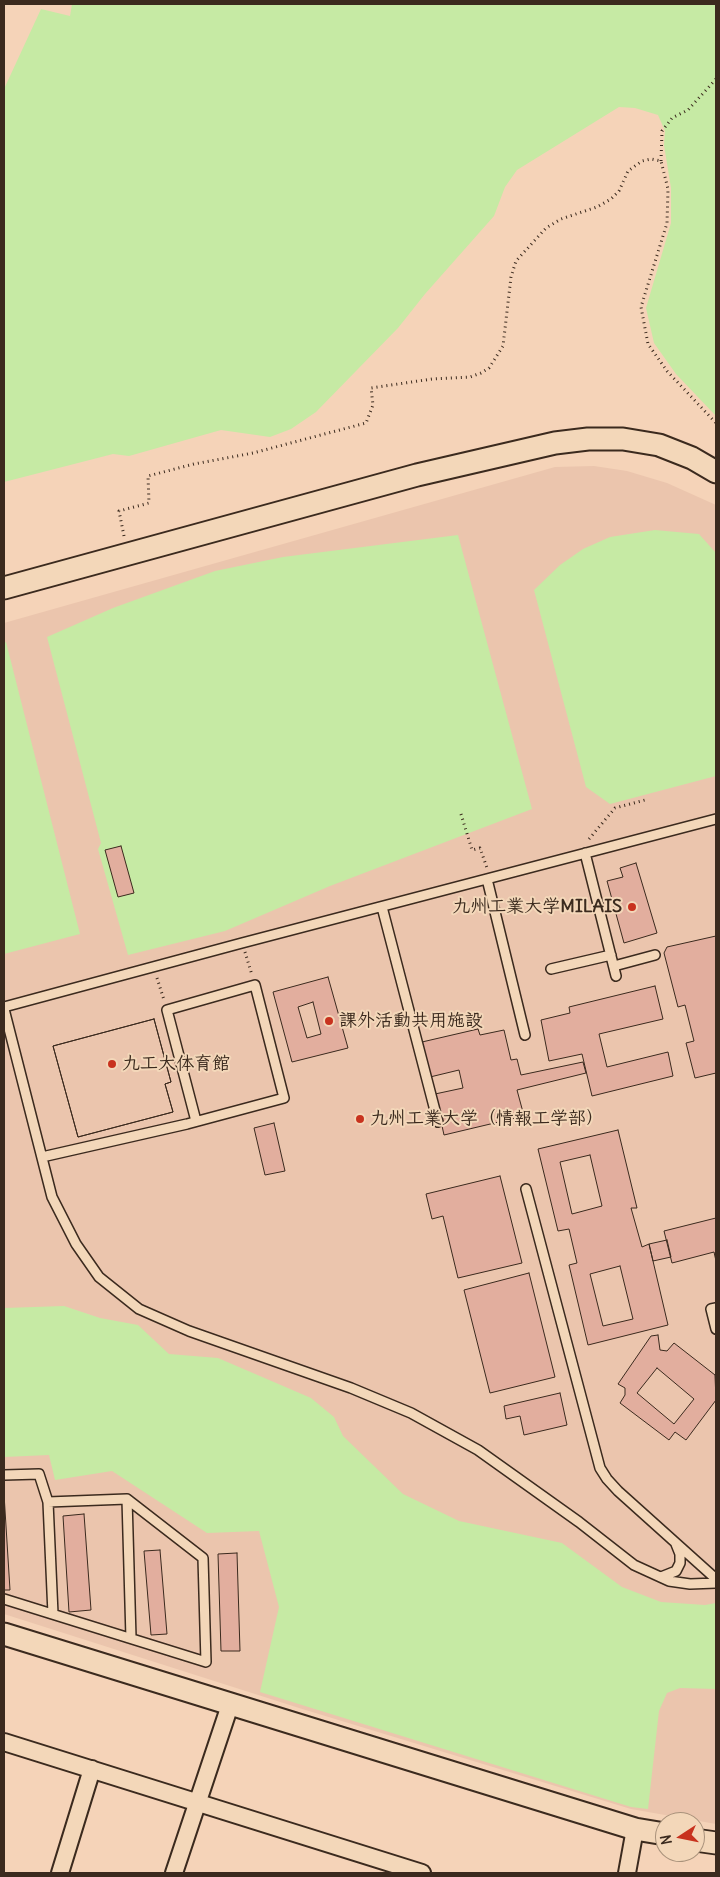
<!DOCTYPE html>
<html>
<head>
<meta charset="utf-8">
<style>
	body { margin:0 }
	#map { position:relative; width:720px; height:1877px; overflow:hidden; background:#f5d3b8; font-family:Delius,sans-serif }
	canvas { display:block }
	.frame { position:absolute; inset:0; border:5px solid #3b2a1e; pointer-events:none }
	.north { position:absolute; left:655px; top:1812px; width:50px; height:50px; box-sizing:border-box; background:#f3d7b9; border:1px solid #a9927b; border-radius:50%; rotate:259deg; font-size:14px; font-weight:700; line-height:20px; text-align:center; color:#3b2a1e }
	.north::after { content:''; display:block; margin:auto; width:18px; height:22px; background:#c8321e; clip-path:polygon(50% 0,100% 100%,50% 72%,0 100%) }
</style>
</head>
<body>
<div id="map">
<canvas width="720" height="1877"></canvas>
<div class="frame"></div>
<div class="north">N</div>
</div>
<script>
const g = document.querySelector('canvas').getContext('2d');
g.lineJoin = 'round';
function fillPath(path, color) {
  g.fillStyle = color;
  g.fill(path, 'evenodd');
}
function toPath(rows) {
  const path = new Path2D();
  for (const r of rows) {
    path.moveTo(r[0], r[1]);
    for (let i = 2; i < r.length; i += 2) path.lineTo(r[i], r[i + 1]);
  }
  return path;
}
function strokePath(path, color, width, dash) {
  g.strokeStyle = color;
  g.lineWidth = width;
  g.lineCap = dash ? 'butt' : 'round';
  g.setLineDash(dash || []);
  g.stroke(path);
}
function write(font, color, halo, rows, align = 'center') {
  g.font = font + ' Delius,"Klee One",sans-serif';
  g.lineWidth = 4;
  g.setLineDash([]);
  g.textBaseline = 'middle';
  g.strokeStyle = halo;
  g.fillStyle = color;
  for (const [text, x, y, turn = 0] of rows) {
    g.save();
    g.translate(x, y);
    g.rotate((+turn || 0) * Math.PI / 180);
    g.textAlign = isNaN(turn) ? turn : align;
    if (halo) g.strokeText(text, 0, 0);
    g.fillText(text, 0, 0);
    g.restore();
  }
}
fillPath(toPath([
	[594,466,627,471,667,483,716,505,716,1824,631,1809,299,1708,4,1614,4,623,555,467]
]), '#ebc5ad');
fillPath(toPath([
	[72,4,716,4,716,416,676,374,654,343,646,308,671,223,671,188,664,145,665,131,658,115,635,108,619,107,517,170,505,187,494,216,425,294,398,328,316,412,291,429,270,437,221,430,129,456,113,454,4,482,4,89,41,9,70,16],
	[655,530,699,534,716,553,716,776,610,804,586,787,534,590,560,565,583,549,610,537],
	[458,535,532,809,330,886,225,931,128,955,98,849,101,843,47,637,113,608,215,571,283,557],
	[6,642,80,934,4,954,4,643],
	[64,1306,100,1318,138,1325,169,1354,218,1358,311,1398,334,1417,343,1436,403,1494,459,1521,562,1543,622,1587,661,1602,705,1605,716,1603,716,1689,680,1688,667,1693,659,1711,648,1809,631,1807,260,1692,279,1607,259,1531,207,1533,112,1471,55,1480,49,1455,4,1457,4,1308]
]), '#c6eaa4');
const building = toPath([
	[121,846,134,893,118,897,105,850,121,846],
	[636,863,657,933,624,943,607,881,623,877,620,868,636,863],
	[716,936,716,1073,695,1078,686,1043,694,1041,685,1005,678,1007,664,953,667,947,716,936],
	[328,977,348,1048,292,1062,273,992,328,977],
	[313,1002,321,1034,307,1038,298,1007,313,1002],
	[655,986,663,1019,599,1034,607,1067,668,1052,673,1076,592,1096,582,1054,549,1061,541,1020,570,1013,569,1007,655,986],
	[154,1019,171,1082,165,1084,173,1112,78,1137,53,1046,154,1019],
	[154,1019,171,1082,165,1084,173,1112,78,1137,53,1046,154,1019],
	[478,1029,480,1035,504,1030,511,1060,517,1059,521,1075,583,1062,586,1073,517,1090,524,1116,444,1135,435,1094,463,1088,459,1070,430,1077,422,1042,478,1029],
	[274,1123,285,1171,265,1175,254,1128,274,1123],
	[618,1130,637,1208,631,1208,642,1247,649,1244,668,1325,588,1345,569,1265,577,1263,569,1229,558,1231,538,1149,618,1130],
	[590,1155,602,1206,572,1214,560,1162,590,1155],
	[620,1266,633,1319,603,1326,590,1274,620,1266],
	[500,1176,522,1263,458,1278,443,1216,432,1219,426,1194,500,1176],
	[716,1218,716,1261,714,1252,672,1263,664,1231,716,1218],
	[667,1240,671,1257,653,1261,649,1244,667,1240],
	[529,1273,555,1377,490,1393,464,1290,529,1273],
	[658,1335,660,1350,667,1351,674,1343,715,1375,716,1400,686,1440,675,1432,669,1440,620,1403,625,1395,625,1388,618,1384,651,1336,658,1335],
	[657,1368,694,1399,674,1424,637,1393,657,1368],
	[560,1393,567,1425,524,1435,520,1416,506,1419,504,1406,560,1393],
	[4,1494,10,1590,4,1590,4,1494],
	[84,1514,91,1610,69,1612,63,1516,84,1514],
	[160,1550,167,1634,151,1635,144,1551,160,1550],
	[237,1553,240,1651,221,1651,218,1554,237,1553]
]);
fillPath(building, '#e2ae9e');
strokePath(building, '#3b2a1e', 1);
const service = toPath([
	[585,853,616,976],
	[487,879,525,1035],
	[382,907,438,1122],
	[614,966,655,955],
	[551,969,611,955],
	[4,1007,242,943,716,819],
	[4,1009,52,1197,76,1244,99,1277,139,1309,189,1331,351,1388,411,1413,478,1450,579,1522,634,1565,669,1581,690,1584,716,1583],
	[42,1157,187,1124,284,1098,255,985,167,1010,196,1121],
	[526,1189,600,1468,607,1479,618,1491,716,1579],
	[716,1308,711,1309,716,1329],
	[4,1475,39,1474,48,1502,127,1499,203,1558,206,1662,4,1599],
	[127,1499,131,1638],
	[48,1502,53,1614],
	[661,1577,676,1571,680,1563,680,1554,676,1544]
]);
const minor = toPath([
	[4,1742,422,1873],
	[60,1873,92,1769],
	[174,1873,230,1705],
	[627,1873,635,1829]
]);
const tertiary = toPath([
	[4,588,417,475,555,443,588,439,623,439,659,445,692,458,716,472],
	[4,1634,635,1829,665,1834],
	[695,1840,716,1843]
]);
strokePath(service, '#3b2a1e', 12);
strokePath(minor, '#3b2a1e', 20);
strokePath(tertiary, '#3b2a1e', 25);
strokePath(toPath([
	[661,161,662,131,672,118,688,110,716,79],
	[124,536,119,511,149,503,148,476,194,464,253,453,366,423,373,405,371,388,432,379,470,377,481,373,489,368,503,346,511,277,516,261,546,228,561,219,597,207,611,199,619,191,628,171,642,161,651,159,661,161,668,189,667,223,641,307,648,344,667,371,716,423],
	[461,814,472,850,480,848,487,868],
	[589,839,615,808,645,800],
	[245,952,252,975],
	[157,978,164,1000]
]), '#3b2a1e', 3, [1, 4]);
strokePath(service, '#f3d7b9', 9);
strokePath(minor, '#f3d7b9', 16);
strokePath(tertiary, '#f3d7b9', 21);
for (const [x, y, r, color] of [
	[632,907,5,"#c8321e"],
	[329,1021,5,"#c8321e"],
	[112,1064,5,"#c8321e"],
	[360,1119,5,"#c8321e"]
]) {
  const dot = new Path2D();
  dot.arc(x, y, r, 0, 2 * Math.PI);
  g.fillStyle = color;
  g.fill(dot);
  strokePath(dot, '#f3d7b9', 2);
}
write('bold 18px', '#3b2a1e', '#f3d7b9', [
	["九州工業大学MILAIS",622,907,"right"],
	["課外活動共用施設",339,1021],
	["九工大体育館",122,1064],
	["九州工業大学（情報工学部）",370,1119]
], 'left');
</script>
</body>
</html>
